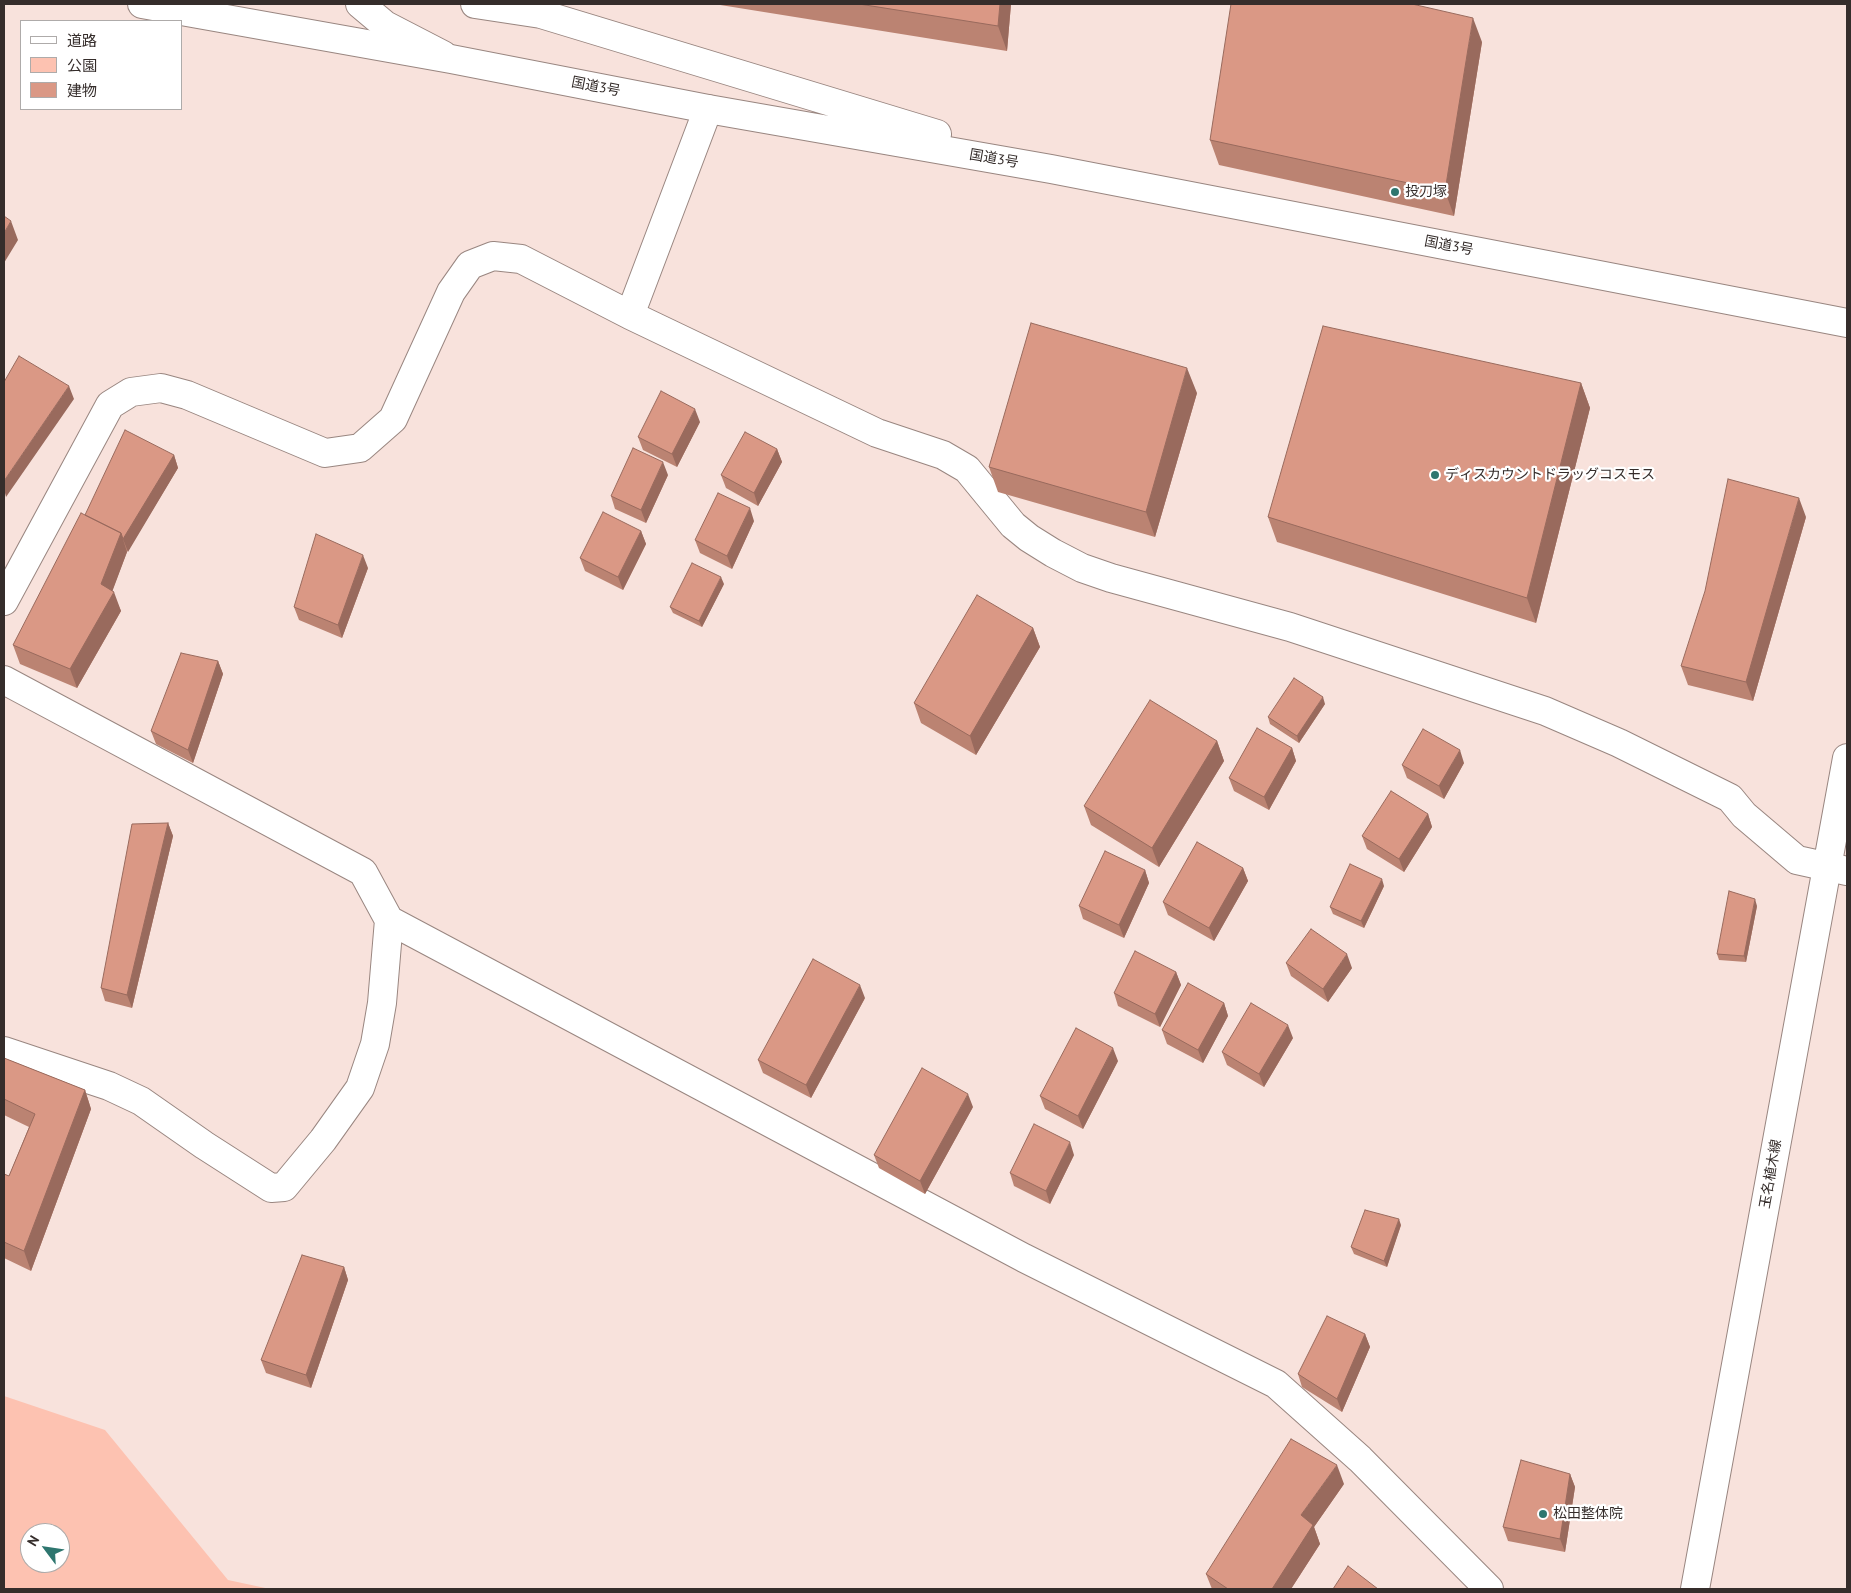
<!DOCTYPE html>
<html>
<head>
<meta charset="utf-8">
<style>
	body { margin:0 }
	#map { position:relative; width:1851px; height:1593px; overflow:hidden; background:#f8e2dc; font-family:"PT Sans","Noto Sans JP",sans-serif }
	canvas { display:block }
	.frame { position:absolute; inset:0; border:5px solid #352d2b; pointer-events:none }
	.legend { position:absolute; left:20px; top:20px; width:162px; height:90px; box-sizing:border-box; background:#fff; border:1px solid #aeabaa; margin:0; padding:6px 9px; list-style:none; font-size:15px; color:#352d2b }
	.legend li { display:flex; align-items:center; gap:10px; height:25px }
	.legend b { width:25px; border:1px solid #aeabaa }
	.north { position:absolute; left:20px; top:1523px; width:50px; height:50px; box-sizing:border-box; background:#fff; border:1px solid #aeabaa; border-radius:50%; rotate:301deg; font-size:14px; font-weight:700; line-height:20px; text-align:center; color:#352d2b }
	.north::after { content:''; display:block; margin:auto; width:18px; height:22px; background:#2e766f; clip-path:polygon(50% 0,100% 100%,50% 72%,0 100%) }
</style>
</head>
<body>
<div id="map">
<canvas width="1851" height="1593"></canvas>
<div class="frame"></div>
<ul class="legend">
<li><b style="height:6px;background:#fff"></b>道路</li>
<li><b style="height:14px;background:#fdc2b1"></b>公園</li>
<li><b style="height:14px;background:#da9885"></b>建物</li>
</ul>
<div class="north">N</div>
</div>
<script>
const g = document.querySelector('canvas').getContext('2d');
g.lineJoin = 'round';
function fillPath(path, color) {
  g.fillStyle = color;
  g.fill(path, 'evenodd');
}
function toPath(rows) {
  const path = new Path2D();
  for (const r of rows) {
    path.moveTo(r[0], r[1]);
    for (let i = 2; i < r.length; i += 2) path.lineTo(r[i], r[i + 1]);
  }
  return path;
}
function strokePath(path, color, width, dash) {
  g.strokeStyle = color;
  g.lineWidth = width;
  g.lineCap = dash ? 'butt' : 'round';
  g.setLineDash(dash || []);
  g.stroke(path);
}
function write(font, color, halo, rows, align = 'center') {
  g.font = font + ' "PT Sans","Noto Sans JP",sans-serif';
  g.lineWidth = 4.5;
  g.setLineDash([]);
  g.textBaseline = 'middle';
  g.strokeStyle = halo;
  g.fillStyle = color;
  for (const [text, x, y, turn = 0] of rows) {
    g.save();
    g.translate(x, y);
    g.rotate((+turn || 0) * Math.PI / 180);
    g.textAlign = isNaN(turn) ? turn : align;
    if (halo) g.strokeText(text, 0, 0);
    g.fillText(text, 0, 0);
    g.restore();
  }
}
fillPath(toPath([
	[4,1396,105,1430,228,1580,270,1589,4,1589],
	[30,1533,60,1533,60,1563,30,1563]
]), '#fdc2b1');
const minor = toPath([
	[630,315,877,433,943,455,967,469,1013,525,1029,538,1053,553,1082,568,1111,578,1290,627,1545,711,1619,743,1730,798,1744,815,1797,860,1847,871],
	[4,601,110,405,131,392,161,388,187,395,325,453,360,448,393,419,451,292,470,265,493,256,521,259,630,315,708,109],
	[4,680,363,872,389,920,1024,1258,1276,1384,1360,1459,1489,1589],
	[4,1051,109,1086,141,1101,204,1145,271,1188,284,1187,323,1140,360,1088,375,1044,382,1003,389,920]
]);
const tertiary = toPath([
	[360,4,385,25,443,55]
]);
const secondary = toPath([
	[1695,1589,1847,758]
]);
const trunk = toPath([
	[142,4,451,59,708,109,1051,169,1847,323],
	[475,4,541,14,937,134]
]);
strokePath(minor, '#998680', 30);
strokePath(tertiary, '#998680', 30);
strokePath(secondary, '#998680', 30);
strokePath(trunk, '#998680', 30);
strokePath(minor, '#fff', 28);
strokePath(tertiary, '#fff', 28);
strokePath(secondary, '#fff', 28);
strokePath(trunk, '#fff', 28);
fillPath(toPath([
	[714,4,1011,4,1007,51],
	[1482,42,1454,216,1219,165,1210,140],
	[1581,383,1590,408,1536,623,1277,542,1268,517],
	[1197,393,1155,537,998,492,989,467],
	[700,422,677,467,643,450,638,437],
	[777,449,782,462,758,506,726,488,721,475],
	[174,455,178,468,127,552,112,591,121,611,77,688,20,664,13,645,85,515],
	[668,475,646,523,615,509,611,496],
	[1806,517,1753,701,1688,685,1681,666],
	[754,521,732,569,700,553,695,540],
	[641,531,646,544,623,590,585,571,580,558],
	[368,568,342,638,299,620,294,607],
	[724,584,702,627,673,613,670,607],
	[1033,628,1040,647,976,755,921,723,914,703],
	[218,661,223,674,193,763,156,744,151,731],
	[1325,704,1299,743,1270,724,1268,717],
	[1217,741,1224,761,1159,867,1091,825,1084,806],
	[1292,748,1296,761,1269,810,1234,791,1229,778],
	[1464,763,1444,799,1407,778,1402,765],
	[1428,814,1432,827,1404,872,1367,849,1362,836],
	[168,823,173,836,132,1008,105,1001,101,988],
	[1243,868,1248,881,1214,941,1168,915,1163,902],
	[1145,870,1149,883,1124,938,1083,919,1079,906],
	[1384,886,1364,928,1333,914,1330,907],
	[1757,906,1746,962,1719,960,1717,954],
	[1286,963,1352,968,1328,1002,1291,976],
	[1176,972,1181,985,1160,1027,1118,1006,1114,993],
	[865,998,811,1098,763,1073,758,1060],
	[1224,1003,1228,1016,1203,1063,1167,1044,1162,1030],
	[1293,1038,1264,1087,1227,1065,1222,1052],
	[4,1058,85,1090,91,1109,31,1271,4,1258,4,1174,9,1176,29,1127,4,1115],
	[1118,1061,1083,1129,1045,1109,1040,1096],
	[973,1107,925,1194,879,1168,874,1155],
	[1074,1155,1050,1204,1014,1186,1010,1173],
	[1401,1225,1387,1267,1354,1254,1351,1247],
	[344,1267,348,1280,311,1388,266,1373,261,1360],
	[1365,1334,1370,1347,1342,1412,1302,1387,1298,1374],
	[1570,1474,1575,1487,1565,1552,1508,1541,1503,1527],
	[1344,1484,1314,1527,1320,1544,1291,1589,1212,1589,1206,1574]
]), '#bb8372');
fillPath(toPath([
	[1000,4,1011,4,1007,51,998,26],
	[1473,18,1482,42,1454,216,1445,191],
	[11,221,18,240,4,263,4,233],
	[1187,368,1197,393,1155,537,1146,512],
	[1581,383,1590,408,1536,623,1527,598],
	[69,386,74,399,6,497,4,489,4,481],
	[695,409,700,422,677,467,672,454],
	[777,449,782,462,758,506,754,493],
	[174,455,178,468,128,552,123,539],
	[663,462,668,475,646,523,641,510],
	[1799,498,1806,517,1753,701,1746,682],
	[750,508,754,521,732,569,727,556],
	[641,531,646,544,623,590,618,577],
	[121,533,127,552,108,603,101,584],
	[363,555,368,568,342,638,338,625],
	[721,577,724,584,702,627,699,621],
	[114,592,121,611,77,688,70,669],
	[1033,628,1040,647,976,755,970,736],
	[218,661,223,674,193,763,188,750],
	[1323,697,1325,704,1299,743,1297,736],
	[1217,741,1224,761,1159,867,1152,848],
	[1292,748,1296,761,1269,810,1264,797],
	[1460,750,1464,763,1444,799,1439,786],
	[1428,814,1432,827,1404,872,1399,859],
	[168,823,173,836,132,1008,127,995],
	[1243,868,1248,881,1214,941,1209,928],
	[1145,870,1149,883,1124,938,1119,925],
	[1382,879,1384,886,1364,928,1361,921],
	[1755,899,1757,906,1746,962,1744,956],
	[1347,954,1352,968,1328,1002,1323,989],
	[1176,972,1181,985,1160,1027,1155,1014],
	[860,985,865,998,811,1098,806,1085],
	[1224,1003,1228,1016,1203,1063,1198,1050],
	[1288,1025,1293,1038,1264,1087,1259,1074],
	[1113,1048,1118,1061,1083,1129,1078,1116],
	[85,1090,91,1109,31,1271,24,1251],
	[968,1094,973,1107,925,1194,920,1181],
	[1070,1142,1074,1155,1050,1204,1046,1191],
	[1399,1219,1401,1225,1387,1267,1384,1261],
	[344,1267,348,1280,311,1388,306,1375],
	[1365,1334,1370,1347,1342,1412,1337,1399],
	[1337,1465,1344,1484,1314,1527,1320,1544,1291,1589,1272,1589,1301,1515],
	[1570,1474,1575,1487,1565,1552,1560,1539]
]), '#996a5d');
const building = toPath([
	[859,4,1000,4,998,26,859,4],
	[1231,4,1412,4,1473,18,1445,191,1210,140,1231,4],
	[4,216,11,221,4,233,4,216],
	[1031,323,1187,368,1146,512,989,467,1031,323],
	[1323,326,1581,383,1527,598,1268,517,1323,326],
	[19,356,69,386,4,481,4,382,19,356],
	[661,391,695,409,672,454,638,437,661,391],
	[125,430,174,455,123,539,121,533,85,515,125,430],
	[745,432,777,449,754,493,721,475,745,432],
	[633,448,663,462,641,510,611,496,633,448],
	[1728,479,1799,498,1746,682,1681,666,1705,591,1728,479],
	[718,493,750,508,727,556,695,540,718,493],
	[603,512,641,531,618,577,580,558,603,512],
	[81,513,121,533,101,584,114,592,70,669,13,645,81,513],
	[316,534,363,555,338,625,294,607,316,534],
	[692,563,721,577,699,621,670,607,692,563],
	[977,595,1033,628,970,736,914,703,977,595],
	[181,653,218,661,188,750,151,731,181,653],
	[1294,678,1323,697,1297,736,1268,717,1294,678],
	[1150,700,1217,741,1152,848,1084,806,1150,700],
	[1257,728,1292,748,1264,797,1229,778,1257,728],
	[1423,729,1460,750,1439,786,1402,765,1423,729],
	[1391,791,1428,814,1399,859,1362,836,1391,791],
	[168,823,127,995,101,988,132,824,168,823],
	[1197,842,1243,868,1209,928,1163,902,1197,842],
	[1105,851,1145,870,1119,925,1079,906,1105,851],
	[1350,864,1382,879,1361,921,1330,907,1350,864],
	[1729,891,1755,899,1744,956,1717,954,1729,891],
	[1311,929,1347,954,1323,989,1286,963,1311,929],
	[1135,951,1176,972,1155,1014,1114,993,1135,951],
	[813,959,860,985,806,1085,758,1060,813,959],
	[1188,983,1224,1003,1198,1050,1162,1030,1188,983],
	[1251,1003,1288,1025,1259,1074,1222,1052,1251,1003],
	[1076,1028,1113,1048,1078,1116,1040,1096,1076,1028],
	[4,1058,85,1090,24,1251,4,1242,4,1174,9,1176,35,1114,4,1099,4,1058],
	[922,1068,968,1094,920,1181,874,1155,922,1068],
	[1034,1124,1070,1142,1046,1191,1010,1173,1034,1124],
	[1365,1210,1399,1219,1384,1261,1351,1247,1365,1210],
	[302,1255,344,1267,306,1375,261,1360,302,1255],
	[1327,1316,1365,1334,1337,1399,1298,1374,1327,1316],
	[1291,1439,1337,1465,1301,1515,1313,1525,1272,1589,1228,1589,1206,1574,1291,1439],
	[1521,1460,1570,1474,1560,1539,1503,1527,1521,1460],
	[1348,1566,1378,1589,1333,1589,1348,1566]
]);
fillPath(building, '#da9885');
strokePath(building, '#996a5d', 1);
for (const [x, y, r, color] of [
	[1395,192,5,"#2e766f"],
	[1435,475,5,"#2e766f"],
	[1543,1514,5,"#2e766f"]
]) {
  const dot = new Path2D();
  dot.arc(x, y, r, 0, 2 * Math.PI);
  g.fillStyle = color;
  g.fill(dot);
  strokePath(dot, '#fff', 2);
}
write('14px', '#352d2b', '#fff', [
	["国道3号",596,87,11],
	["国道3号",994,159,10],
	["国道3号",1449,246,11],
	["玉名植木線",1771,1174,-80]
]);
write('14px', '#352d2b', '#fff', [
	["投刀塚",1405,192],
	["ディスカウントドラッグコスモス",1445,475],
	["松田整体院",1553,1514]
], 'left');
</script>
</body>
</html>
